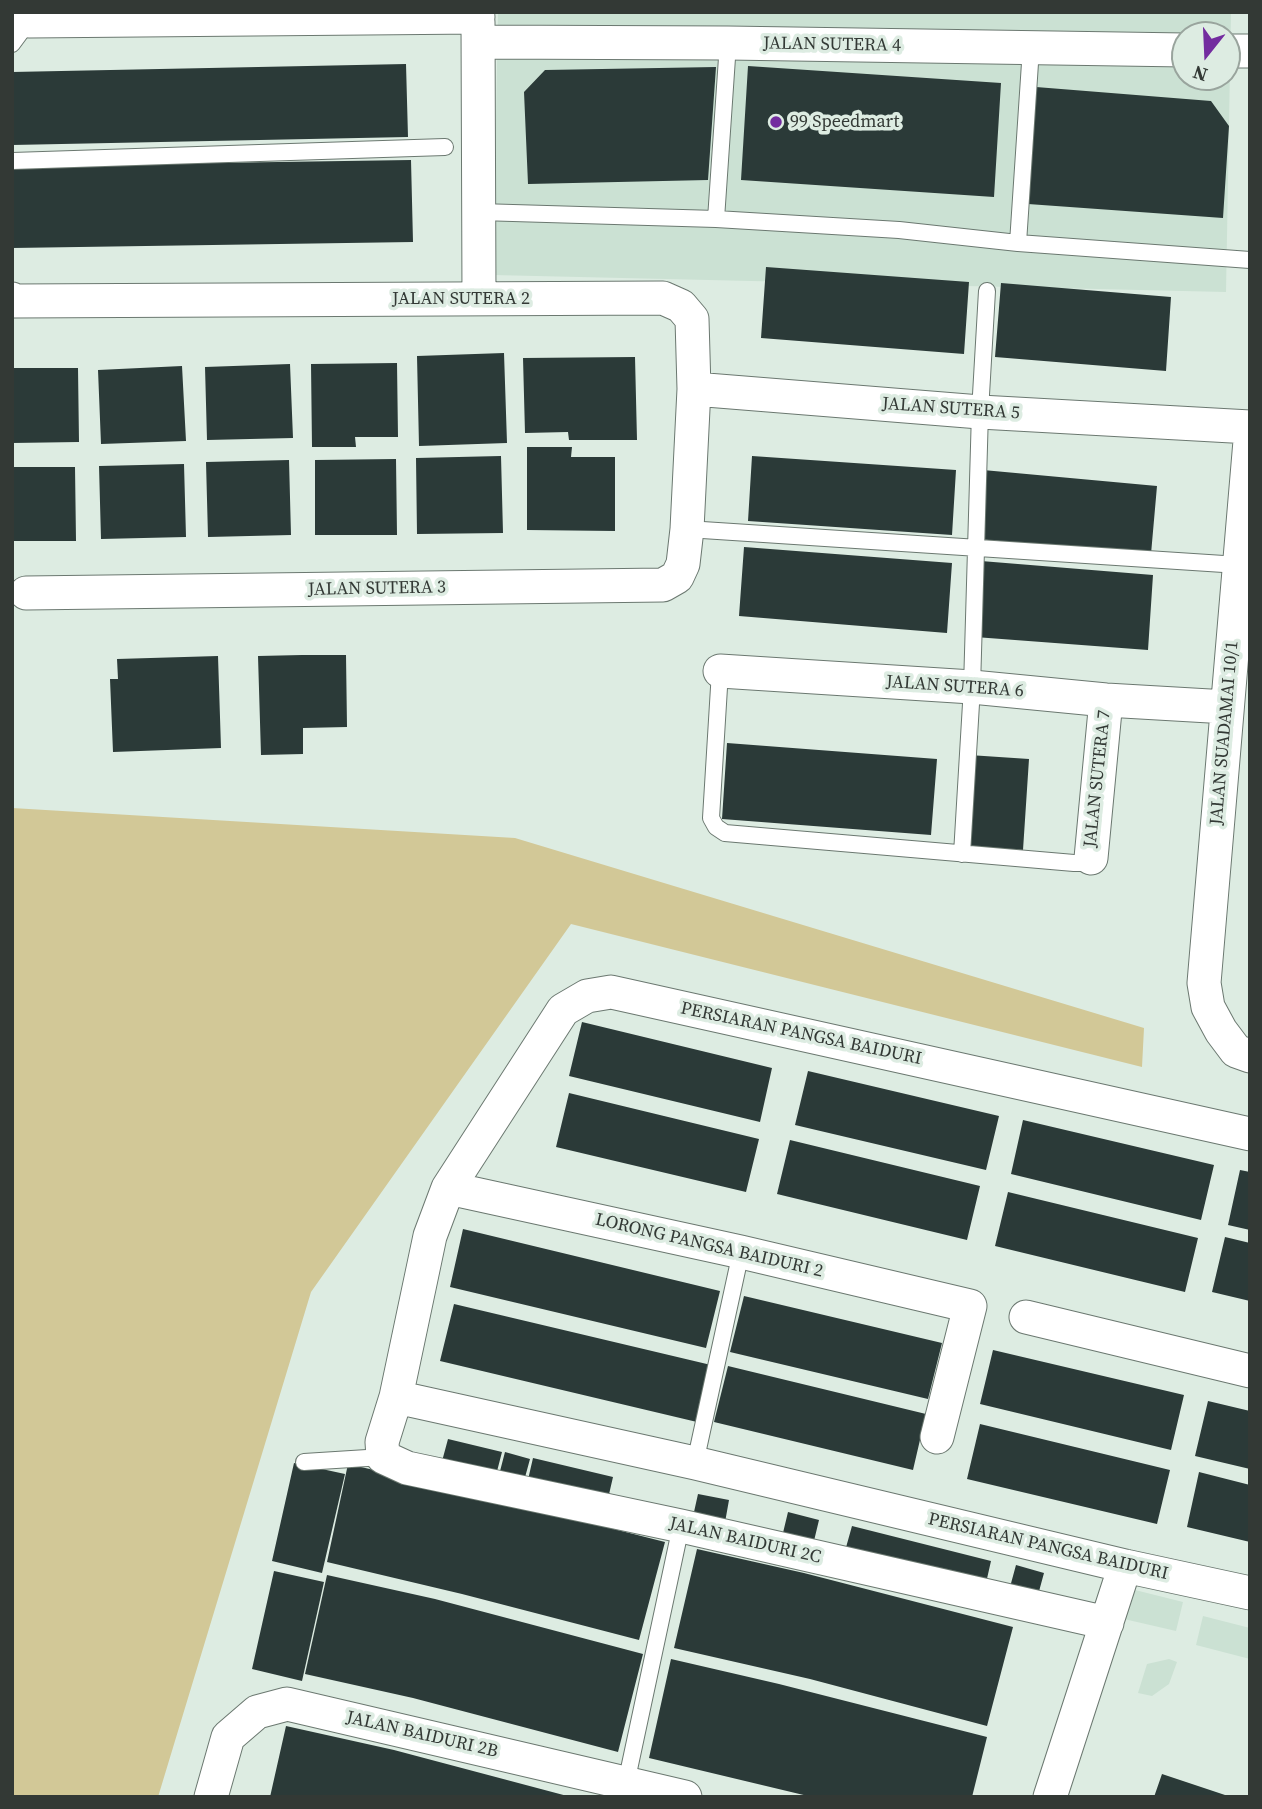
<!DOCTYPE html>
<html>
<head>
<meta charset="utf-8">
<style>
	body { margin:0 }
	#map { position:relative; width:1262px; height:1809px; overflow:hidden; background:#ddece2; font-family:"Source Serif 4",serif }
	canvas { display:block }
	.frame { position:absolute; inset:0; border:14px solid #333935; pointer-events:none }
	.north { position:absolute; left:1171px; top:21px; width:70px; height:70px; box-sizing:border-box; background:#ddece2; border:2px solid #99a49d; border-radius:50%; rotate:198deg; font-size:19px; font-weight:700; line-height:28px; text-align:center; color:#333935 }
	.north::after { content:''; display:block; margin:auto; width:24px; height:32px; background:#732c9f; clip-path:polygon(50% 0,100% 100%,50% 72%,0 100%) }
</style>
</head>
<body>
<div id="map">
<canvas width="1262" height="1809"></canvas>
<div class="frame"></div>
<div class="north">N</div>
</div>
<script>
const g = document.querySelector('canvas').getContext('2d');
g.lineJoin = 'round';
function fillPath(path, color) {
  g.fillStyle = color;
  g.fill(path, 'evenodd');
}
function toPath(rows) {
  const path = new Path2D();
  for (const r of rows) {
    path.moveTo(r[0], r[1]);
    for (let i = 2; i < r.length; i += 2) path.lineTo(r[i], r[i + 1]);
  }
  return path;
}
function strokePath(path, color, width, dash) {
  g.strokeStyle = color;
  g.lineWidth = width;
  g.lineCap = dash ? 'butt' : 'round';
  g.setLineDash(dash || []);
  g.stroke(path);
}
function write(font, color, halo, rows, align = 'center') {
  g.font = font + ' "Source Serif 4",serif';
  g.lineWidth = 7;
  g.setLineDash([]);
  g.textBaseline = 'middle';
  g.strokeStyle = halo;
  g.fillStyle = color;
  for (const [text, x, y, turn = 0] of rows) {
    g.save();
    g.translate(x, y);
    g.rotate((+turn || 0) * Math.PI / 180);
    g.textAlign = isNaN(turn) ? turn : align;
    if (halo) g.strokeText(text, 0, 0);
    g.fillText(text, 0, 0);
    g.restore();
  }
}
fillPath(toPath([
	[498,12,1231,12,1226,292,493,275],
	[1185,35,1227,35,1227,77,1185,77],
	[1131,1589,1183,1602,1176,1631,1124,1619],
	[1203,1616,1250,1628,1250,1659,1196,1645],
	[1169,1659,1177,1662,1169,1684,1152,1696,1138,1693,1147,1664]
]), '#cbe1d3');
fillPath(toPath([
	[12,808,515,838,1144,1028,1142,1067,571,924,311,1292,158,1797,12,1797]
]), '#d2c897');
fillPath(toPath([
	[406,64,408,137,12,145,12,72],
	[748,66,1001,83,994,197,741,180],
	[716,67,708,180,528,184,524,92,545,70],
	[1036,87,1211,101,1229,126,1223,218,1028,204],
	[411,160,413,242,12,248,12,166],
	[766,267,969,282,964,354,761,338],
	[1001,283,1171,297,1166,371,995,357],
	[504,353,507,443,419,446,417,356],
	[635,357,637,440,569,440,568,432,525,433,523,358],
	[397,363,398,437,355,437,356,447,312,447,311,364],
	[290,364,293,438,207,440,205,367],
	[182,366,186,441,101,444,98,370],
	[12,368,78,368,79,442,12,443],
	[527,447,572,447,571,457,615,457,615,531,527,530],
	[501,456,503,533,417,534,416,458],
	[752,456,956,470,952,535,748,521],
	[396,459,397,535,315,535,315,460],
	[289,460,291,535,208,537,206,462],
	[184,464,186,537,101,539,99,466],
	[12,467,75,467,76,541,12,541],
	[983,470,1157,486,1151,554,977,539],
	[744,547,952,563,947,633,739,616],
	[981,561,1153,575,1148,650,975,637],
	[302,655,346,655,347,727,303,728,303,754,261,755,258,656],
	[218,656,221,748,113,752,110,679,118,679,117,659],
	[727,743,937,759,931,835,722,819],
	[969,755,1029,759,1023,850,962,846],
	[582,1022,772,1068,760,1122,569,1076],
	[808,1071,999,1116,986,1170,795,1125],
	[569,1093,759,1139,746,1192,556,1147],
	[1023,1120,1214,1165,1201,1220,1011,1174],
	[790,1140,980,1186,967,1240,777,1194],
	[1240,1170,1250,1172,1250,1230,1228,1225],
	[1008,1192,1198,1238,1185,1292,995,1246],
	[463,1229,720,1291,706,1348,450,1287],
	[1225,1237,1250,1243,1250,1301,1212,1292],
	[744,1296,942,1343,928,1399,730,1352],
	[454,1304,711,1365,697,1422,440,1361],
	[993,1350,1184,1395,1171,1450,980,1404],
	[728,1366,926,1414,913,1470,714,1422],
	[1208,1401,1250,1411,1250,1469,1195,1456],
	[980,1424,1170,1470,1157,1524,967,1479],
	[448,1439,502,1452,495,1479,441,1465],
	[505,1452,530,1459,524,1481,499,1475],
	[533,1458,613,1477,607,1503,527,1484],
	[294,1463,345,1474,322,1573,272,1561],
	[348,1464,456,1489,665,1542,639,1640,462,1594,327,1562],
	[1199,1472,1250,1485,1250,1542,1187,1527],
	[698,1494,729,1500,724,1528,692,1521],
	[788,1512,819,1520,813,1545,782,1537],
	[852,1526,991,1561,986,1583,845,1551],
	[697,1549,804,1573,1013,1627,987,1726,810,1679,674,1648],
	[1016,1565,1044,1573,1038,1595,1010,1587],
	[274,1571,324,1582,302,1681,252,1669],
	[327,1575,435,1599,643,1654,618,1752,413,1698,305,1674],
	[671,1659,779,1684,987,1737,972,1797,812,1797,649,1758],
	[286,1726,394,1750,571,1797,270,1797],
	[1162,1774,1228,1796,1228,1797,1154,1797]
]), '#2b3a38');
const service = toPath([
	[12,44,29,21],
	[12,161,445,147],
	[479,212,716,219,899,230,1018,243,1250,260],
	[716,219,728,43],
	[1018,243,1031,48],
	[687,529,1239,565],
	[720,671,711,818,716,827,725,833,1074,863,1083,863,1091,858],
	[962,854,972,687,980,412,987,291],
	[304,1462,383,1457],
	[695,1463,741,1252],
	[625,1788,681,1526]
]);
const minor = toPath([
	[29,21,478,17],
	[478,22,479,299],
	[479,42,728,43,1185,50],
	[1227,51,1250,51],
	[12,299,14,301,663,298,681,306,692,319,694,389,687,529,683,564,677,577,663,585,26,593],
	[694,389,980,412,1250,427],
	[1250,441,1204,983,1208,1007,1221,1031,1236,1051,1250,1056],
	[720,671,972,687,1106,700,1227,707],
	[1091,858,1106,700],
	[448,1188,741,1252,970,1306,937,1437],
	[1026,1317,1250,1371],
	[396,1397,695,1463,1125,1566,1250,1593],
	[1107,1623,681,1526,407,1468,383,1457,382,1442,396,1397,430,1236,448,1188,563,1010,587,996,611,992,1250,1134],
	[211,1797,228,1737,257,1712,287,1704,685,1797],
	[1050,1797,1125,1566]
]);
strokePath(service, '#6b7870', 18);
strokePath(minor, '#6b7870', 35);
strokePath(service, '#fff', 16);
strokePath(minor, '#fff', 33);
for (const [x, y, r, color] of [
	[776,122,7,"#732c9f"]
]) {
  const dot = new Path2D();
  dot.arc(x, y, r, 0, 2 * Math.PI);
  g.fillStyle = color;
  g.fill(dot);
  strokePath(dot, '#ddece2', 2.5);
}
write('18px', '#333935', '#ddece2', [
	["JALAN SUTERA 4",832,45,1],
	["JALAN SUTERA 2",461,299],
	["JALAN SUTERA 5",951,409,4],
	["JALAN SUTERA 3",377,589,-1],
	["JALAN SUTERA 6",955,687,4],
	["JALAN SUADAMAI 10/1",1225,733,-85],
	["JALAN SUTERA 7",1098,779,-84],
	["PERSIARAN PANGSA BAIDURI",801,1034,12],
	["LORONG PANGSA BAIDURI 2",709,1246,13],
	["JALAN BAIDURI 2C",745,1541,13],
	["PERSIARAN PANGSA BAIDURI",1048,1547,13],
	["JALAN BAIDURI 2B",422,1735,13]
]);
write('18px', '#333935', '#ddece2', [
	["99 Speedmart",790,122]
], 'left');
</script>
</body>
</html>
